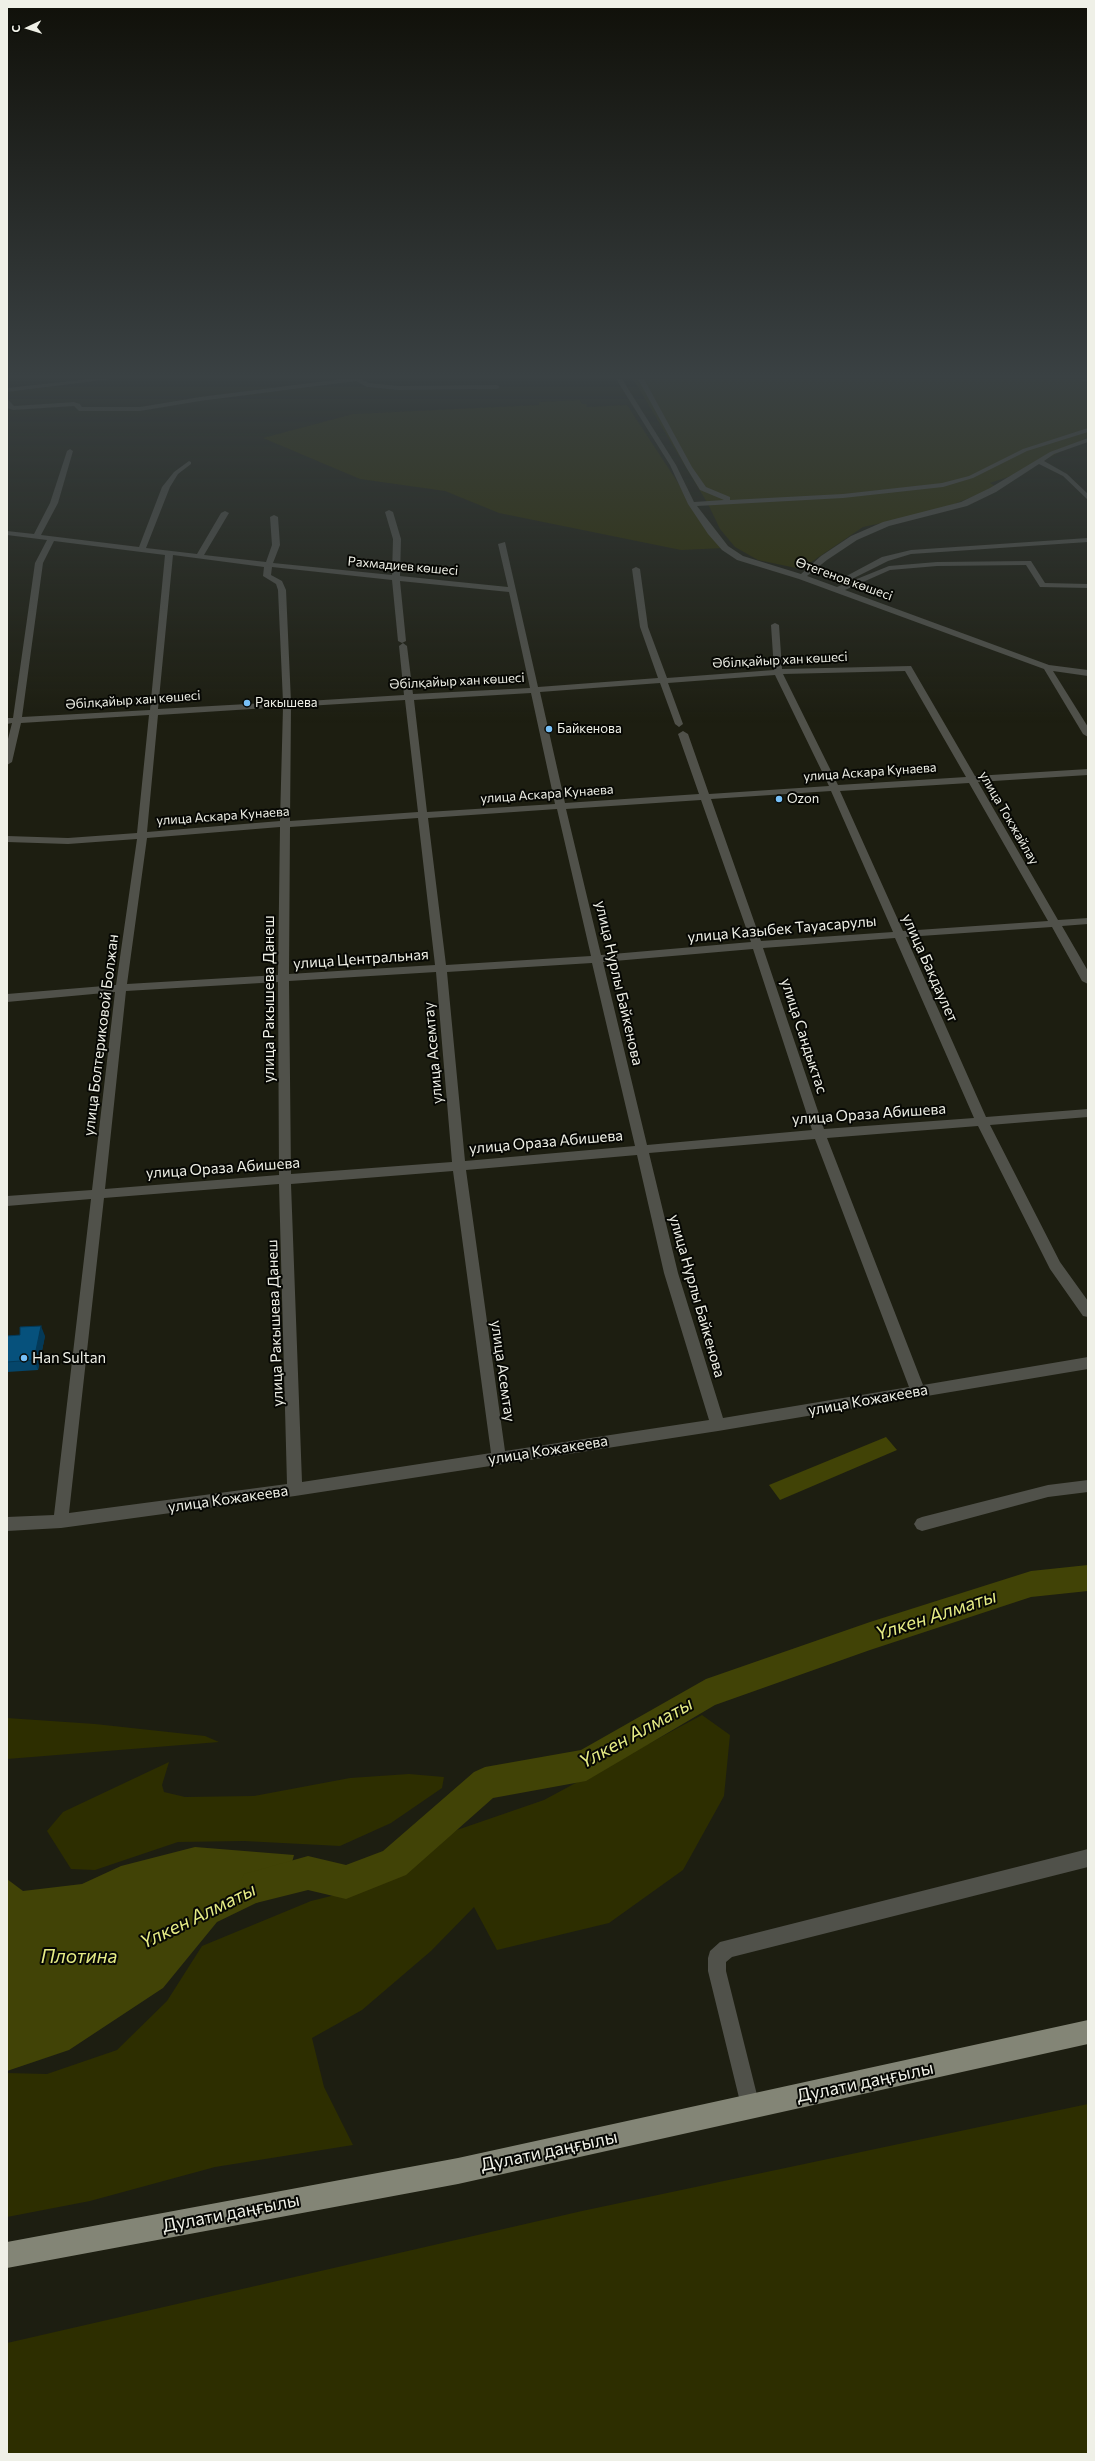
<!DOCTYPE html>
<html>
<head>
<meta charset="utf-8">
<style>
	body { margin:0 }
	#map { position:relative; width:1095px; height:2461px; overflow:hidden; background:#1d1e11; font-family:Commissioner,sans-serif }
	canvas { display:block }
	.frame { position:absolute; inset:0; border:8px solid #eff0e7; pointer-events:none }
	.north { position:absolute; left:8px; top:8px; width:40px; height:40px; -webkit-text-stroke:3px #070804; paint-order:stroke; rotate:266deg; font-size:11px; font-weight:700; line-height:16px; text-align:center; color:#eff0e7 }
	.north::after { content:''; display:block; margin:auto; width:14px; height:18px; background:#eff0e7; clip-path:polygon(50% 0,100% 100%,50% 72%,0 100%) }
</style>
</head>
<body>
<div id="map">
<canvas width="1095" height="2461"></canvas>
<div class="frame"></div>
<div class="north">С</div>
</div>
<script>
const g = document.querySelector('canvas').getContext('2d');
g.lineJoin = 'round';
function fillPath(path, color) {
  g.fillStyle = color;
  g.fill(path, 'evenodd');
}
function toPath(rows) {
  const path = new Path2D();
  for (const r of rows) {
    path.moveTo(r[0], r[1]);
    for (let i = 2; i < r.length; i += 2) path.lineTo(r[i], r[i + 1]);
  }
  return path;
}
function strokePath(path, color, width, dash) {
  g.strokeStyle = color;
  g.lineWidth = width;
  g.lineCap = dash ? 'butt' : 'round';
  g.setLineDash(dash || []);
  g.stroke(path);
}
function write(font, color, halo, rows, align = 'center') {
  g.font = font + ' Commissioner,sans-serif';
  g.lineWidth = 4;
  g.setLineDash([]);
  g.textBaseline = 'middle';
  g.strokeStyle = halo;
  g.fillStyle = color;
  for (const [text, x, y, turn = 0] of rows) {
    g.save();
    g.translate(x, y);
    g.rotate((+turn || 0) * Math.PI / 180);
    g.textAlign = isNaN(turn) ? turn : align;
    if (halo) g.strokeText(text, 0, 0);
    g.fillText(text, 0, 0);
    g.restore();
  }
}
fillPath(toPath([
	[633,379,1088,379,1088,437,1020,473,990,483,997,487,934,512,863,527,801,569,758,560,735,547,720,529,708,504],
	[580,400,582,404,586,404,587,407,627,405,692,504,725,548,681,550,499,513,445,491,360,479,263,438,353,414,539,405,539,402],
	[702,1715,730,1735,724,1796,683,1870,609,1923,497,1950,474,1907,431,1951,362,2010,312,2038,324,2087,353,2145,215,2167,90,2201,7,2217,7,2073,47,2074,117,2050,167,2001,202,1946,311,1901,387,1882,398,1869,457,1830,544,1800],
	[7,1718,95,1724,205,1736,219,1742,7,1759],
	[169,1762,162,1785,164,1792,185,1797,254,1796,350,1778,409,1774,444,1777,442,1788,391,1823,340,1846,244,1841,178,1842,95,1870,71,1869,47,1831,63,1812],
	[1088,2104,1088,2454,7,2454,7,2343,582,2211]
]), '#2d2e00');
fillPath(toPath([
	[886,1437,897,1450,780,1500,769,1485],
	[195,1847,294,1855,285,1889,217,1922,163,1988,69,2050,7,2071,7,1879,23,1891,82,1884,121,1866]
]), '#414306');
fillPath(toPath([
	[1088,1565,1088,1591,1031,1597,870,1650,715,1705,586,1781,493,1798,406,1875,346,1899,308,1890,256,1903,244,1898,239,1886,244,1874,308,1856,346,1865,383,1851,474,1772,485,1767,581,1750,706,1679,870,1622,1031,1571,1088,1565]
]), '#414306');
fillPath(toPath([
	[90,379,110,379,7,392,7,388,90,379],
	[342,379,361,379,369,383,398,386,497,385,500,387,497,389,398,390,367,387,356,381,200,401,140,411,79,411,74,406,13,410,7,408,7,398,14,406,74,402,80,404,82,407,140,407,200,397,342,379],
	[616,379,622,379,676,465,694,502,724,500,700,490,686,467,638,379,644,379,692,467,706,487,730,497,730,500,843,494,942,483,969,476,1023,449,1088,428,1088,432,1027,451,973,478,943,487,843,498,697,506,728,546,743,556,801,574,821,556,851,536,883,522,961,502,990,488,1050,452,1088,438,1088,442,1054,454,1044,461,1067,474,1088,494,1088,500,1063,476,1039,464,996,492,967,506,889,526,857,540,827,560,807,576,837,587,889,566,937,562,1028,561,1031,561,1045,583,1088,584,1088,588,1040,587,1026,565,937,566,890,570,845,590,1049,665,1088,670,1088,676,1053,671,1088,727,1088,737,1083,734,1044,669,799,579,737,560,722,550,708,534,688,504,670,465,616,379],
	[1080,379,1088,379,1088,382,1081,380,1080,379],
	[70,449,73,451,58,503,41,535,139,547,162,487,174,472,189,461,191,462,191,464,178,474,170,487,146,548,197,554,221,513,225,511,229,513,204,555,266,562,272,545,270,517,274,515,278,517,280,545,273,563,392,575,393,539,385,512,389,510,393,512,401,539,400,576,508,587,498,544,505,542,538,687,658,678,640,627,632,569,636,567,640,569,648,627,667,678,774,670,771,625,775,623,779,625,782,669,911,666,975,776,1088,769,1088,775,978,782,1058,920,1088,918,1088,924,1062,926,1088,971,1088,984,1082,981,1052,927,906,937,986,1117,1088,1109,1088,1117,990,1125,1060,1262,1088,1301,1088,1317,1083,1316,1050,1269,978,1126,827,1138,923,1385,1088,1357,1088,1369,718,1431,295,1496,61,1528,7,1531,7,1517,54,1515,91,1199,7,1206,7,1196,92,1190,115,992,7,1002,7,994,116,985,137,839,68,844,7,842,7,836,68,838,137,833,149,715,21,723,12,762,7,765,7,743,12,723,7,724,7,718,13,718,35,563,47,540,7,535,7,531,34,534,50,503,67,451,70,449],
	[54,541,165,555,150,710,22,717,43,563,54,541],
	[173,555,264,567,263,576,276,584,278,590,283,702,158,709,173,555],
	[272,567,392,580,398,641,402,643,406,641,400,581,509,592,530,688,413,694,407,646,403,643,399,646,404,695,291,702,286,590,282,581,271,575,272,567],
	[905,671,966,777,838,785,783,674,905,671],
	[775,675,829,786,709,794,688,734,683,731,678,734,699,794,565,803,540,692,660,683,675,724,679,727,683,724,668,683,775,675],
	[531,693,555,804,427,812,414,700,531,693],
	[405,700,418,812,290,821,291,707,405,700],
	[283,707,280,821,147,832,158,715,283,707],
	[969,783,1048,921,903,931,840,791,969,783],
	[831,791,893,932,761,941,711,799,831,791],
	[701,800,751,942,601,955,566,809,701,800],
	[557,809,591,956,446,965,428,818,557,809],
	[418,818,435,965,289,974,290,827,418,818],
	[280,827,278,975,127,984,147,838,280,827],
	[895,938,974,1118,824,1129,763,948,895,938],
	[753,949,812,1130,647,1145,603,962,753,949],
	[592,963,635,1146,465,1161,447,972,592,963],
	[436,972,452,1162,291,1174,289,981,436,972],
	[278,982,279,1175,105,1189,126,991,278,982],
	[815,1139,909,1387,723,1418,678,1273,649,1153,815,1139],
	[637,1155,664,1273,709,1420,505,1451,466,1170,637,1155],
	[453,1171,491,1453,302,1482,291,1184,453,1171],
	[279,1184,287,1484,69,1513,104,1198,279,1184],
	[1088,538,1088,542,911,554,888,561,846,582,839,580,882,557,911,550,1088,538],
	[1088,1480,1088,1492,1048,1497,922,1531,917,1529,914,1524,917,1519,922,1517,1048,1485,1088,1480],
	[1088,1849,1088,1867,732,1957,726,1962,726,1971,760,2107,757,2114,750,2117,743,2114,708,1971,708,1958,710,1951,720,1942,1088,1849]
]), '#50514a');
fillPath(toPath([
	[1088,2020,1088,2044,458,2184,7,2268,7,2242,458,2158,1088,2020]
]), '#838576');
fillPath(toPath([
	[20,1335,45,1336,38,1370,7,1372,7,1336]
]), '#05466b');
fillPath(toPath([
	[41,1326,45,1336,38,1370,34,1360]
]), '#043957');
const building = toPath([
	[41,1326,34,1360,7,1362,7,1336,20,1335,20,1327,41,1326]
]);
fillPath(building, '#06517c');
strokePath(building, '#043957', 1);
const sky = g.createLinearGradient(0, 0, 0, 724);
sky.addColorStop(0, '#101009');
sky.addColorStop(0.52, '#3a4143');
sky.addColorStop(1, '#3a414300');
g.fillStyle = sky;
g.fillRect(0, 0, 1095, 724);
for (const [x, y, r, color] of [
	[247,703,4,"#77c0f7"],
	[549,729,4,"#77c0f7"],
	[779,799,4,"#77c0f7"],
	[24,1358,4,"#77c0f7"]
]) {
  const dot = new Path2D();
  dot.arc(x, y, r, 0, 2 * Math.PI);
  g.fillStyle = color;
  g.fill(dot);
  strokePath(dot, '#070804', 1.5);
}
write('13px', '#eff0e7', '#070804', [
	["Рахмадиев көшесі",403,566,5],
	["Өтегенов көшесі",844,579,20],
	["Әбілқайыр хан көшесі",780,660,-3],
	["Әбілқайыр хан көшесі",457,681,-3],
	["Әбілқайыр хан көшесі",133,700,-4],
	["улица Аскара Кунаева",870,772,-4],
	["улица Аскара Кунаева",547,794,-4],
	["улица Аскара Кунаева",223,816,-4],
	["улица Токжайлау",1009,818,60]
]);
write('13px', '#eff0e7', '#070804', [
	["Ракышева",255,703],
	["Байкенова",557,729],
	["Ozon",787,799]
], 'left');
write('15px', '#eff0e7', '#070804', [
	["улица Казыбек Тауасарулы",782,929,-5],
	["улица Центральная",361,959,-4],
	["улица Бакдаулет",930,968,66],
	["улица Нурлы Байкенова",619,983,77],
	["улица Ракышева Данеш",269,999,-90],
	["улица Болтериковой Болжан",101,1035,-83],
	["улица Сандыктас",804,1036,72],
	["улица Асемтау",433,1053,-95],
	["улица Ораза Абишева",869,1114,-4],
	["улица Ораза Абишева",546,1142,-5],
	["улица Ораза Абишева",223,1168,-4],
	["улица Нурлы Байкенова",697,1296,74],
	["улица Ракышева Данеш",275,1323,-92],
	["улица Асемтау",503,1371,82],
	["улица Кожакеева",868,1400,-10],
	["улица Кожакеева",548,1450,-9],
	["улица Кожакеева",228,1499,-8]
]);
write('15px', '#eff0e7', '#070804', [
	["Han Sultan",32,1358]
], 'left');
write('18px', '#eff0e7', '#070804', [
	["Дулати даңғылы",865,2082,-12],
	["Дулати даңғылы",549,2151,-12],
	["Дулати даңғылы",231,2213,-11]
]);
write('italic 19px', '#e6ec85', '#070804', [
	["Үлкен Алматы",936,1615,-18],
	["Үлкен Алматы",636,1733,-29],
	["Үлкен Алматы",198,1916,-26],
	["Плотина",79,1957]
]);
</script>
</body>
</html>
